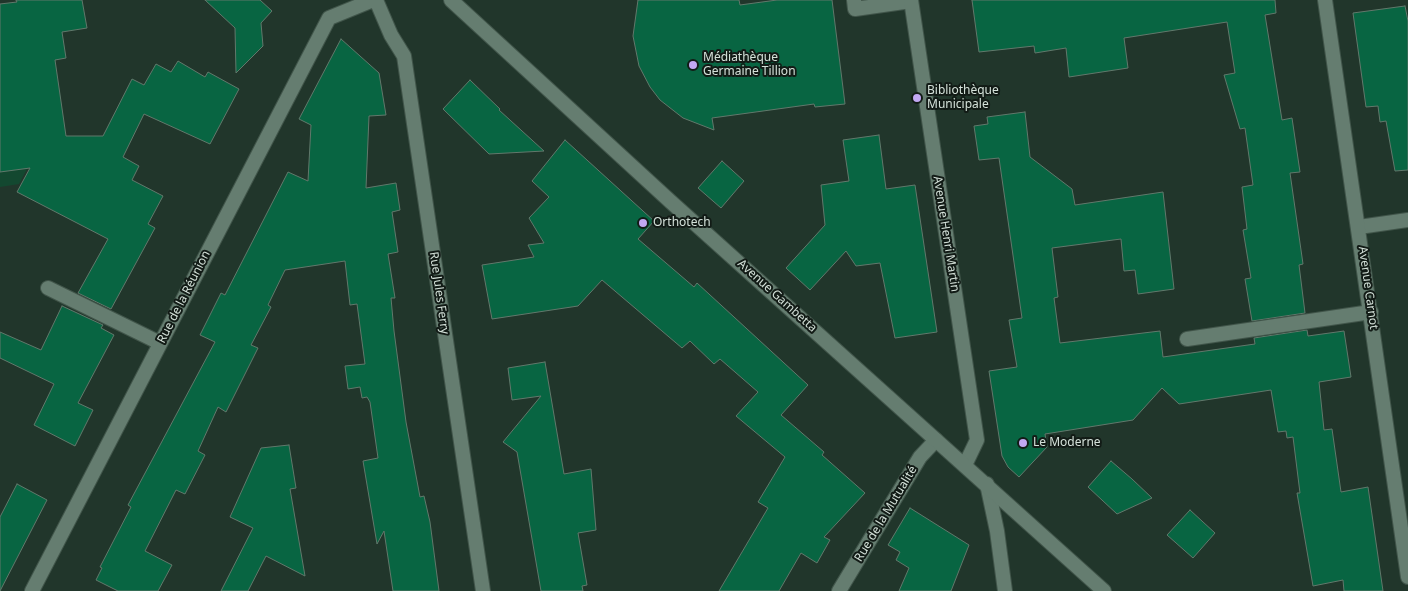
<!DOCTYPE html>
<html>
<head>
<meta charset="utf-8">
<style>
	body { margin:0 }
	canvas { display:block; background:#21362b }
</style>
</head>
<body>
<canvas width="1408" height="591"></canvas>
<script>
const g = document.querySelector('canvas').getContext('2d');
g.lineJoin = 'round';
function fillPath(path, color) {
  g.fillStyle = color;
  g.fill(path, 'evenodd');
}
function toPath(rows) {
  const path = new Path2D();
  for (const r of rows) {
    path.moveTo(r[0], r[1]);
    for (let i = 2; i < r.length; i += 2) path.lineTo(r[i], r[i + 1]);
  }
  return path;
}
function strokePath(path, color, width, dash) {
  g.strokeStyle = color;
  g.lineWidth = width;
  g.lineCap = dash ? 'butt' : 'round';
  g.setLineDash(dash || []);
  g.stroke(path);
}
function write(font, color, halo, rows, align = 'center') {
  g.font = font + ' "Noto Sans",sans-serif';
  g.lineWidth = 4;
  g.setLineDash([]);
  g.textBaseline = 'middle';
  g.strokeStyle = halo;
  g.fillStyle = color;
  for (const [text, x, y, turn = 0] of rows) {
    g.save();
    g.translate(x, y);
    g.rotate((+turn || 0) * Math.PI / 180);
    g.textAlign = isNaN(turn) ? turn : align;
    if (halo) g.strokeText(text, 0, 0);
    g.fillText(text, 0, 0);
    g.restore();
  }
}
fillPath(toPath([
	[28,167,19,184,0,187,0,171]
]), '#134830');
const building = toPath([
	[16,0,82,0,87,28,62,32,66,58,55,60,66,136,103,136,132,79,144,85,156,64,171,72,178,61,205,77,208,72,239,89,210,144,144,114,123,157,139,166,132,180,163,196,148,224,155,228,111,309,78,293,108,239,17,192,30,168,0,172,0,4,17,2,16,0],
	[205,0,260,0,272,11,261,23,263,46,236,73,235,28,205,0],
	[638,0,739,0,740,5,777,0,832,0,845,104,815,107,814,104,712,118,714,130,683,118,660,100,650,87,639,66,633,36,638,0],
	[972,0,1275,0,1276,13,1265,15,1282,120,1292,118,1300,172,1290,173,1303,264,1299,265,1305,313,1252,321,1245,279,1251,278,1243,230,1247,229,1242,187,1253,185,1245,128,1240,129,1224,75,1235,73,1227,22,1124,38,1128,68,1069,77,1066,48,1035,53,1034,46,979,52,972,0],
	[1405,6,1408,21,1408,170,1395,171,1386,121,1380,122,1378,106,1366,107,1353,13,1405,6],
	[341,39,379,73,386,115,369,116,366,188,396,183,400,210,392,212,398,252,388,254,395,298,391,298,394,331,406,422,420,497,424,496,430,522,439,591,393,591,384,531,377,544,363,461,378,458,370,402,367,397,362,398,360,387,348,389,345,366,365,364,357,304,350,305,345,261,285,270,268,305,271,307,251,345,258,348,226,412,218,407,198,451,205,455,185,494,176,490,145,551,172,565,158,591,118,591,96,580,102,568,100,567,131,507,128,505,215,342,200,335,221,293,225,295,288,172,308,181,311,125,299,119,341,39],
	[470,80,500,109,499,110,544,151,489,154,443,109,470,80],
	[1025,112,1030,157,1072,189,1075,205,1163,192,1174,289,1138,294,1135,270,1124,271,1121,239,1052,248,1058,297,1054,298,1060,343,1160,331,1163,357,1255,344,1254,338,1307,330,1308,336,1344,331,1351,377,1319,382,1324,430,1332,429,1341,492,1368,487,1383,591,1344,591,1343,580,1313,586,1297,493,1300,493,1293,437,1287,438,1286,431,1278,432,1271,390,1179,404,1162,388,1133,420,1045,434,1047,447,1019,477,1008,467,1002,456,989,371,1017,367,1009,320,1022,318,999,158,979,160,974,126,988,124,987,117,1025,112],
	[879,135,886,189,915,185,937,332,895,338,880,263,856,266,846,251,810,290,786,268,825,225,821,185,849,181,843,140,879,135],
	[565,140,654,221,638,239,694,287,697,283,808,385,781,415,824,452,822,455,865,493,824,537,830,540,817,563,801,553,779,591,719,591,768,508,758,502,785,457,736,416,758,392,720,359,714,364,690,341,682,348,602,280,578,306,492,319,482,265,534,257,528,245,544,243,529,218,549,197,532,181,565,140],
	[722,161,744,181,721,208,698,188,722,161],
	[62,306,103,325,101,328,114,335,78,403,93,410,75,446,34,425,54,384,0,358,0,332,41,350,62,306],
	[545,362,564,474,591,469,596,530,578,533,587,585,582,586,583,591,541,591,517,452,503,442,541,396,512,400,508,368,545,362],
	[289,445,296,488,290,489,305,576,266,556,248,591,221,591,253,528,230,517,261,448,289,445],
	[1111,461,1132,479,1152,498,1117,514,1088,487,1111,461],
	[17,484,47,500,0,591,0,517,17,484],
	[910,508,969,545,951,591,899,591,909,568,896,560,900,552,888,545,910,508],
	[1190,510,1215,533,1193,558,1167,535,1190,510]
]);
fillPath(building, '#086542');
strokePath(building, '#61786b', 1);
const service = toPath([
	[854,0,855,9,911,1],
	[48,288,160,343],
	[1187,339,1371,312]
]);
const minor = toPath([
	[376,0,391,35,404,56,483,591],
	[911,0,977,440,965,465],
	[1359,227,1408,220],
	[987,484,997,531,1005,591],
	[32,591,329,18,373,0],
	[839,591,920,457,936,440]
]);
const tertiary = toPath([
	[451,0,671,202,1104,591],
	[1325,0,1408,577]
]);
strokePath(service, '#41554a', 16);
strokePath(minor, '#41554a', 16);
strokePath(tertiary, '#41554a', 16);
strokePath(service, '#657d70', 14);
strokePath(minor, '#657d70', 14);
strokePath(tertiary, '#657d70', 14);
for (const [x, y, r, color] of [
	[693,65,5,"#c2a8f3"],
	[917,98,5,"#c2a8f3"],
	[643,223,5,"#c2a8f3"],
	[1023,443,5,"#c2a8f3"]
]) {
  const dot = new Path2D();
  dot.arc(x, y, r, 0, 2 * Math.PI);
  g.fillStyle = color;
  g.fill(dot);
  strokePath(dot, '#121b16', 2);
}
write('12px', '#d4e1d9', '#121b16', [
	["Médiathèque",703,58],
	["Germaine Tillion",703,72],
	["Bibliothèque",927,91],
	["Municipale",927,105],
	["Orthotech",653,223],
	["Le Moderne",1033,443]
], 'left');
write('12px', '#d4e1d9', '#121b16', [
	["Avenue Henri Martin",946,234,81],
	["Avenue Carnot",1368,288,82],
	["Rue Jules Ferry",439,293,82],
	["Avenue Gambetta",777,296,42],
	["Rue de la Réunion",184,297,-63],
	["Rue de la Mutualité",886,514,-59]
]);
</script>
</body>
</html>
